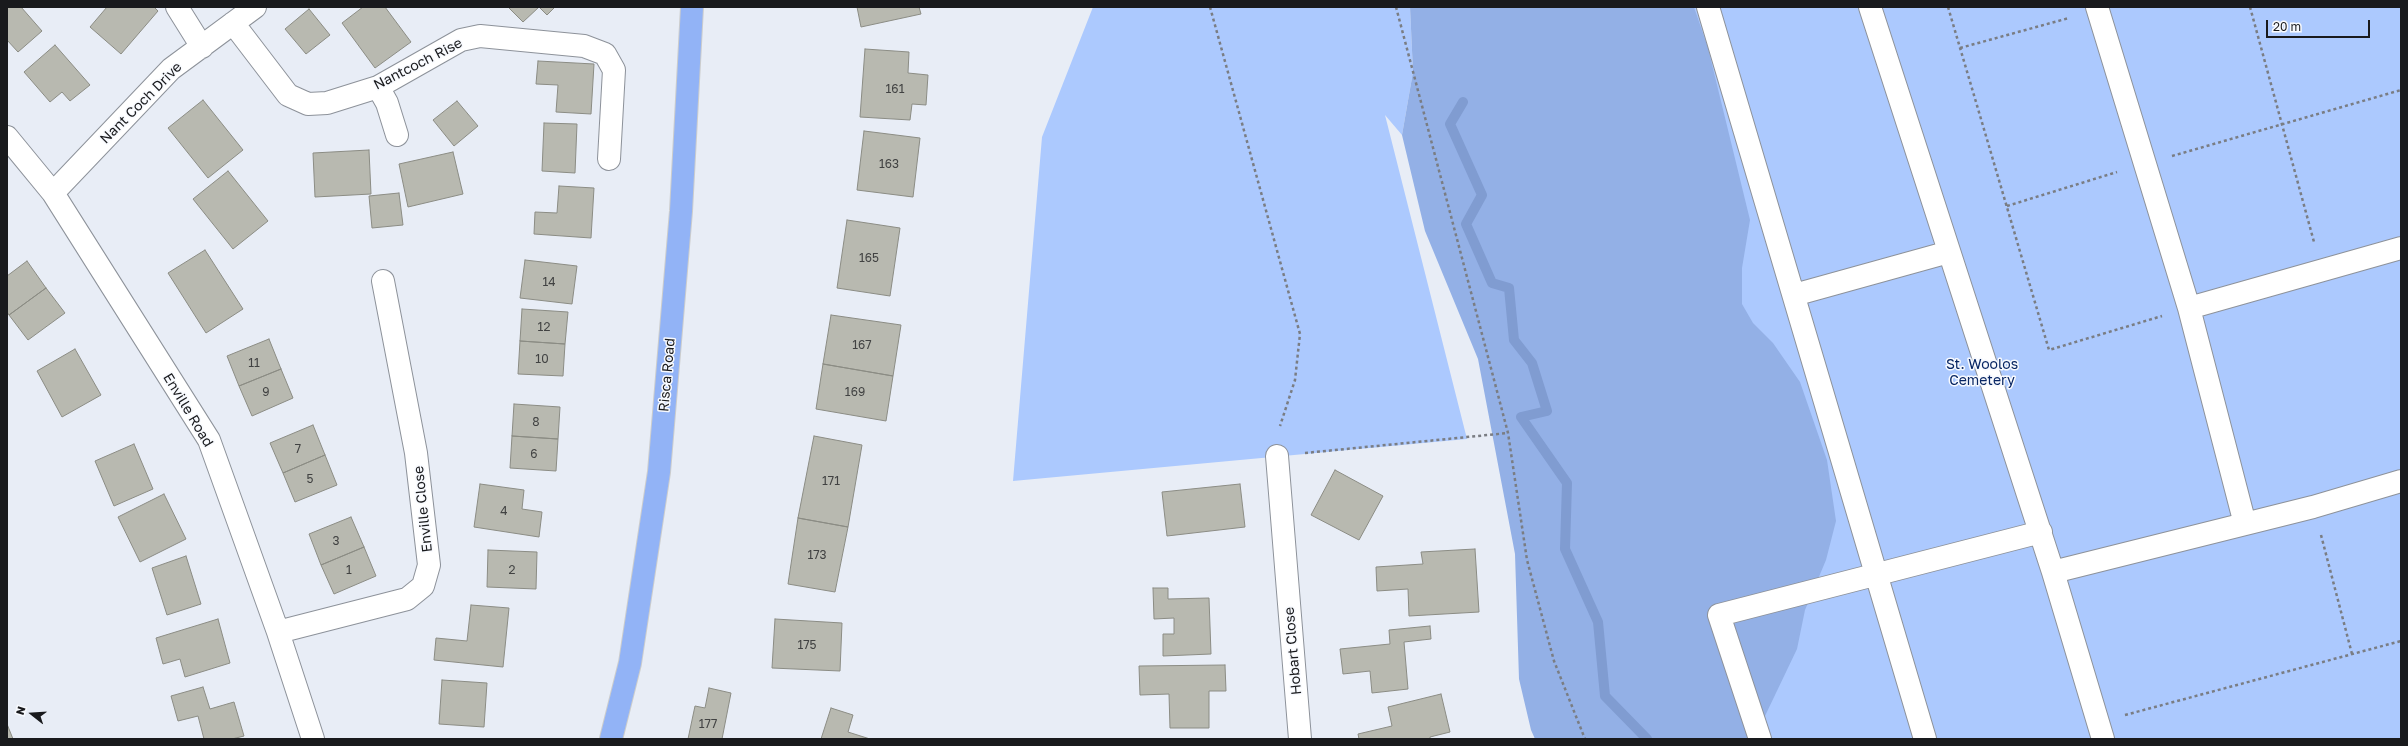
<!DOCTYPE html>
<html>
<head>
<meta charset="utf-8">
<style>
	body { margin:0 }
	#map { position:relative; width:2408px; height:746px; overflow:hidden; background:#e8edf6; font-family:"Golos Text",sans-serif }
	canvas { display:block }
	.frame { position:absolute; inset:0; border:8px solid #191a1d; pointer-events:none }
	.north { position:absolute; left:12px; top:694px; width:40px; height:40px; -webkit-text-stroke:3px #f8fafe; paint-order:stroke; rotate:287deg; font-size:11px; font-weight:700; line-height:16px; text-align:center; color:#191a1d }
	.north::after { content:''; display:block; margin:auto; width:14px; height:18px; background:#191a1d; clip-path:polygon(50% 0,100% 100%,50% 72%,0 100%) }
	.scale { position:absolute; left:2266px; top:20px; width:104px; height:18px; box-sizing:border-box; border:2px solid #191a1d; border-top:0; padding-left:5px; font-size:12px; line-height:14px; white-space:nowrap; color:#191a1d; -webkit-text-stroke:3px #f8fafe; paint-order:stroke }
</style>
</head>
<body>
<div id="map">
<canvas width="2408" height="746"></canvas>
<div class="frame"></div>
<div class="north">N</div>
<div class="scale">20 m</div>
</div>
<script>
const g = document.querySelector('canvas').getContext('2d');
g.lineJoin = 'round';
function fillPath(path, color) {
  g.fillStyle = color;
  g.fill(path, 'evenodd');
}
function toPath(rows) {
  const path = new Path2D();
  for (const r of rows) {
    path.moveTo(r[0], r[1]);
    for (let i = 2; i < r.length; i += 2) path.lineTo(r[i], r[i + 1]);
  }
  return path;
}
function strokePath(path, color, width, dash) {
  g.strokeStyle = color;
  g.lineWidth = width;
  g.lineCap = dash ? 'butt' : 'round';
  g.setLineDash(dash || []);
  g.stroke(path);
}
function write(font, color, halo, rows, align = 'center') {
  g.font = font + ' "Golos Text",sans-serif';
  g.lineWidth = 3;
  g.setLineDash([]);
  g.textBaseline = 'middle';
  g.strokeStyle = halo;
  g.fillStyle = color;
  for (const [text, x, y, turn = 0] of rows) {
    g.save();
    g.translate(x, y);
    g.rotate((+turn || 0) * Math.PI / 180);
    g.textAlign = isNaN(turn) ? turn : align;
    if (halo) g.strokeText(text, 0, 0);
    g.fillText(text, 0, 0);
    g.restore();
  }
}
fillPath(toPath([
	[1093,7,1410,7,1413,72,1402,135,1385,115,1467,439,1013,481,1042,137],
	[1443,7,2401,7,2401,739,1684,739]
]), '#acc9fe');
fillPath(toPath([
	[1410,7,1694,7,1708,48,1750,220,1742,268,1742,304,1753,323,1773,343,1800,382,1827,460,1836,521,1826,560,1805,610,1797,649,1754,739,1535,739,1531,730,1519,679,1515,554,1478,359,1425,231,1402,135,1413,72]
]), '#93b0e6');
strokePath(toPath([
	[1463,102,1450,124,1482,195,1466,224,1492,283,1509,288,1514,340,1532,363,1547,411,1521,417,1567,483,1565,549,1598,622,1605,696,1647,739]
]), '#809cd1', 10);
const building = toPath([
	[7,7,21,7,42,31,18,52,7,40,7,7],
	[107,7,154,7,158,11,121,54,90,27,107,7],
	[363,7,385,7,411,42,375,68,342,23,363,7],
	[508,7,555,7,547,15,539,7,523,22,508,7],
	[857,7,919,7,921,14,861,27,857,7],
	[309,9,330,35,306,54,285,29,309,9],
	[55,45,90,85,70,101,62,92,50,102,24,72,55,45],
	[865,49,909,52,908,73,928,75,926,105,912,104,910,120,860,117,865,49],
	[538,61,594,64,591,114,556,112,558,85,536,84,538,61],
	[203,100,243,150,208,178,168,128,203,100],
	[457,101,478,126,454,146,433,120,457,101],
	[544,123,577,124,575,173,542,171,544,123],
	[864,131,920,138,913,197,857,190,864,131],
	[369,150,371,194,315,197,313,153,369,150],
	[453,152,463,194,408,207,399,164,453,152],
	[228,171,268,221,233,249,193,199,228,171],
	[559,186,594,188,591,238,534,234,535,212,557,213,559,186],
	[399,193,403,225,372,228,369,196,399,193],
	[847,220,900,228,890,296,837,288,847,220],
	[205,250,243,309,206,333,168,273,205,250],
	[525,260,577,266,572,304,520,298,525,260],
	[27,261,46,288,9,315,7,312,7,276,27,261],
	[46,288,65,313,28,340,9,315,46,288],
	[522,309,568,312,565,344,520,341,522,309],
	[831,315,901,325,893,376,823,364,831,315],
	[269,339,281,369,239,386,227,356,269,339],
	[520,341,565,344,563,376,518,374,520,341],
	[75,349,101,395,62,417,37,371,75,349],
	[823,364,893,376,886,421,816,409,823,364],
	[281,369,293,398,252,416,239,386,281,369],
	[514,404,560,407,558,439,512,436,514,404],
	[313,425,325,455,283,473,270,443,313,425],
	[512,436,558,439,556,471,510,468,512,436],
	[814,436,862,445,848,527,798,518,814,436],
	[134,444,153,489,114,506,95,461,134,444],
	[325,455,337,485,295,502,283,473,325,455],
	[1335,470,1383,496,1359,540,1311,515,1335,470],
	[480,484,524,490,522,509,542,512,539,537,474,527,480,484],
	[1240,484,1245,527,1167,536,1162,492,1240,484],
	[164,494,186,539,140,562,118,517,164,494],
	[351,517,364,547,321,565,309,534,351,517],
	[798,518,848,527,835,592,788,584,798,518],
	[364,547,376,576,334,594,321,565,364,547],
	[1475,549,1479,612,1409,616,1408,589,1377,591,1376,567,1423,564,1421,552,1475,549],
	[488,550,537,552,536,589,487,587,488,550],
	[186,556,201,604,167,615,152,568,186,556],
	[1153,588,1168,588,1168,599,1209,598,1211,654,1163,656,1163,634,1174,634,1174,618,1154,619,1153,588],
	[471,605,509,608,503,667,434,660,436,638,467,641,471,605],
	[218,619,230,663,185,677,180,659,163,664,156,638,218,619],
	[775,619,842,623,840,671,772,668,775,619],
	[1430,626,1431,639,1404,642,1408,689,1372,693,1370,671,1343,674,1340,649,1390,644,1389,630,1430,626],
	[1225,665,1226,691,1209,691,1209,728,1170,728,1169,694,1140,695,1139,666,1225,665],
	[442,680,487,683,484,727,439,724,442,680],
	[203,687,210,709,234,702,244,736,232,739,204,739,198,716,178,721,171,696,203,687],
	[709,688,731,693,722,739,688,739,695,706,705,708,709,688],
	[1441,694,1450,732,1430,737,1430,739,1359,739,1358,734,1392,726,1388,707,1441,694],
	[831,708,853,715,848,732,870,739,821,739,831,708],
	[7,724,13,739,7,739,7,724]
]);
fillPath(building, '#b8b9b0');
strokePath(building, '#8b8c84', 1);
const minor = toPath([
	[177,7,202,47],
	[1708,7,1925,739],
	[1870,7,2053,572,2103,739],
	[2097,7,2189,308,2245,524],
	[233,23,288,95,308,104,327,103,378,87,461,40,480,36,584,46,605,54,614,70,609,159],
	[378,87,387,103,397,135],
	[7,137,53,193,209,440,278,632,313,739],
	[53,193,171,69,255,7],
	[1794,295,1949,252],
	[2189,308,2401,248],
	[1277,456,1300,739],
	[2053,572,2313,507,2401,481],
	[278,632,407,599,423,586,429,565,416,453,383,281],
	[1760,739,1719,615,2041,532]
]);
const major = toPath([
	[611,739,630,663,659,472,681,211,692,7]
]);
strokePath(minor, '#8d929a', 24);
strokePath(major, '#cccdcd', 24);
strokePath(toPath([
	[1210,7,1300,334,1295,380,1280,426],
	[1396,7,1508,433,1527,560,1554,661,1585,739],
	[1948,7,2049,350,2162,316],
	[2250,7,2314,242],
	[1960,48,2069,18],
	[2172,156,2401,90],
	[2007,206,2117,172],
	[1305,453,1508,433],
	[2321,535,2352,654],
	[2125,715,2401,641]
]), '#7a7d83', 2.5, [3, 3]);
strokePath(minor, '#fff', 22);
strokePath(major, '#92b3f6', 22);
write('12px', '#414242', null, [
	["161",895,89],
	["163",889,164],
	["165",869,258],
	["14",549,282],
	["12",544,327],
	["167",862,345],
	["10",542,359],
	["11",254,363],
	["9",266,392],
	["169",855,392],
	["8",536,422],
	["7",298,449],
	["6",534,454],
	["5",310,479],
	["171",831,481],
	["4",504,511],
	["3",336,541],
	["173",817,555],
	["1",349,570],
	["2",512,570],
	["175",807,645],
	["177",708,724]
]);
write('14px', '#191a1d', '#f8fafe', [
	["Nantcoch Rise",418,64,-27],
	["Nant Coch Drive",141,103,-45],
	["Risca Road",667,375,-85],
	["Enville Road",188,410,59],
	["Enville Close",423,509,-96],
	["Hobart Close",1293,651,-95]
]);
write('14px', '#082663', '#f8fafe', [
	["St. Woolos",1982,365],
	["Cemetery",1982,381]
]);
</script>
</body>
</html>
